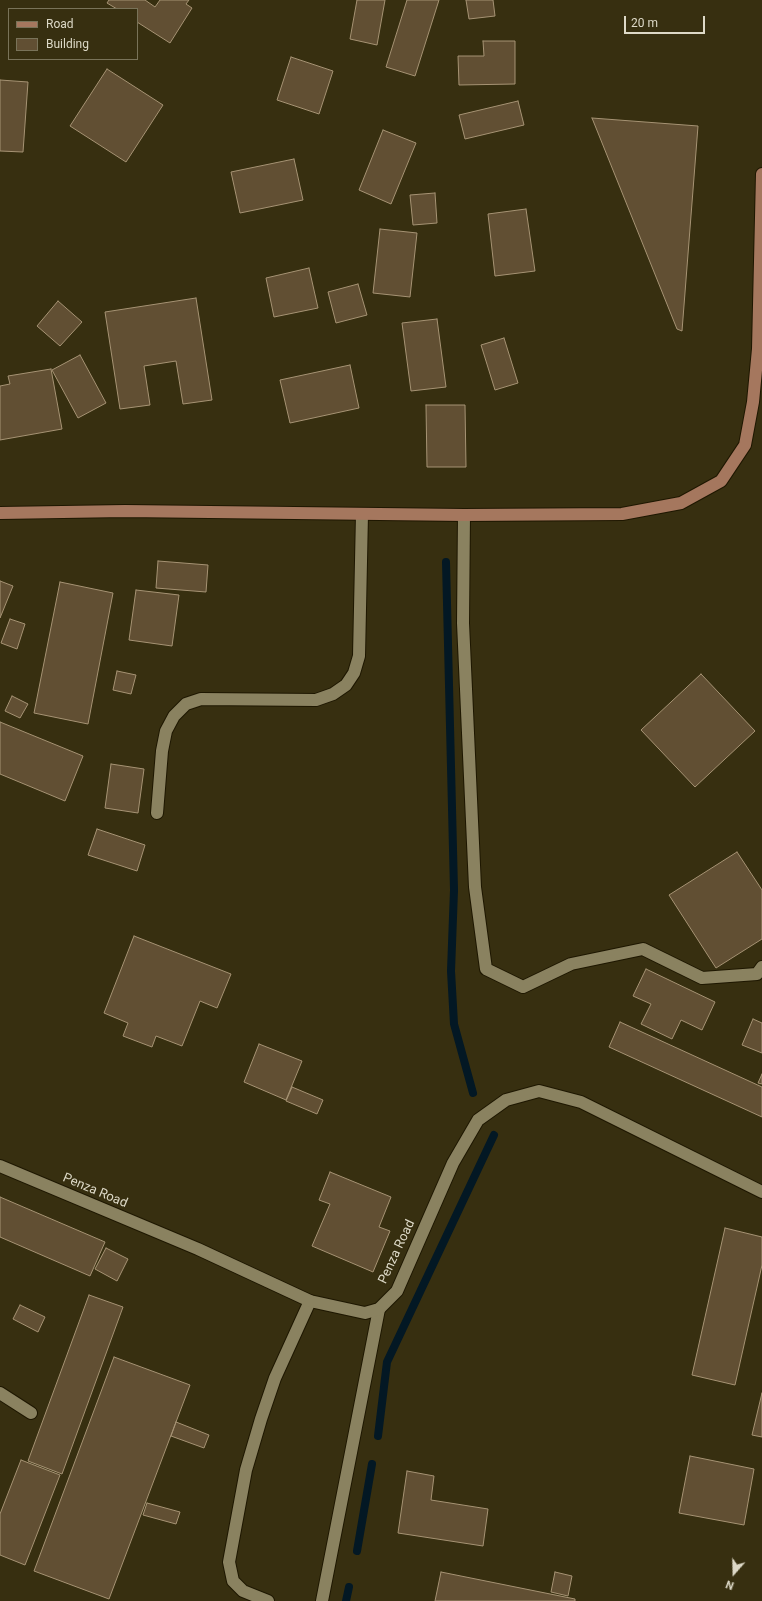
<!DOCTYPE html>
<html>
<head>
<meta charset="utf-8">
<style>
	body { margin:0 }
	#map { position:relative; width:762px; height:1601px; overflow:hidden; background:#372f10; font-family:Roboto,sans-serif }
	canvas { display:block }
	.legend { position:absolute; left:8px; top:8px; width:130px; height:52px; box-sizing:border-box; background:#372f10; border:1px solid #797359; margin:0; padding:5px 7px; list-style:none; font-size:12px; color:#ddd9c7 }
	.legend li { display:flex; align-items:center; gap:8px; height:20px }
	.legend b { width:20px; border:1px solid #797359 }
	.north { position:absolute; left:714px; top:1553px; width:40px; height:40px; -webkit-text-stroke:3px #372f10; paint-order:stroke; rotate:200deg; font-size:11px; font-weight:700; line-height:16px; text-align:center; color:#ddd9c7 }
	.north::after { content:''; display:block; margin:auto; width:14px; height:18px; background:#ddd9c7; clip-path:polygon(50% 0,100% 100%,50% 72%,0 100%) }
	.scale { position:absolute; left:624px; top:16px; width:81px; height:18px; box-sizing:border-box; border:2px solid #ddd9c7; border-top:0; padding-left:5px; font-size:12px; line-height:14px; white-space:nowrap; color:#ddd9c7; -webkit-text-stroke:3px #372f10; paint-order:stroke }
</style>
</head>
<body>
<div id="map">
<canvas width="762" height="1601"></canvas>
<ul class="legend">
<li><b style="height:5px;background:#a5775e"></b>Road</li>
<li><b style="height:11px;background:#614f33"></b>Building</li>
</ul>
<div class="north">N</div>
<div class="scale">20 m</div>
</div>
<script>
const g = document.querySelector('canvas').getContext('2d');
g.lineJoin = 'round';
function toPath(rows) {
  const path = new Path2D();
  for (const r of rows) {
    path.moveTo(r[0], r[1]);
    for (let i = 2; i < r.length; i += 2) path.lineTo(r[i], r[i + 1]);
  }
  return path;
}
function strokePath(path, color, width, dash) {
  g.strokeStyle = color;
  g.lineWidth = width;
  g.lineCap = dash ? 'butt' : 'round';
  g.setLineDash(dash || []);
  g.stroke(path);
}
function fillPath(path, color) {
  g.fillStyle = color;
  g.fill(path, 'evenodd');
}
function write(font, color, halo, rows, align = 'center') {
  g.font = font + ' Roboto,sans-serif';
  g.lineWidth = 3;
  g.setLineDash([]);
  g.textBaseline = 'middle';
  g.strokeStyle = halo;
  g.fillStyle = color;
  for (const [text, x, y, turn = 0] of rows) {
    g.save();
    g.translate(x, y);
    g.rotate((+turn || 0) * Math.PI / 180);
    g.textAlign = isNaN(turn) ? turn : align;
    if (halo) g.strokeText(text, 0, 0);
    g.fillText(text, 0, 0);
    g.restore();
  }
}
strokePath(toPath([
	[446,562,454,890,451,971,454,1024,473,1093],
	[378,1436,387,1362,494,1135],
	[357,1551,372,1464],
	[346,1601,349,1587]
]), '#031824', 8);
const building = toPath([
	[109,0,145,0,155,7,160,0,189,0,186,4,192,8,170,43,137,22,137,9,117,9,107,3,109,0],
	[357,0,385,0,377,45,350,39,357,0],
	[407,0,439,0,415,76,386,67,407,0],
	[466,0,493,0,495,16,469,19,466,0],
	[483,41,515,41,515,84,459,85,458,56,484,56,483,41],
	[291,57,333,71,319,114,277,100,291,57],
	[107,69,163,105,126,162,70,126,107,69],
	[0,80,28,82,23,152,0,151,0,80],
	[518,101,524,125,465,139,459,115,518,101],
	[592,118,698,126,682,331,677,329,592,118],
	[383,130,416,143,391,204,359,190,383,130],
	[294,159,303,200,240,213,231,172,294,159],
	[435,193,437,223,413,225,410,195,435,193],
	[526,209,535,271,495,276,488,214,526,209],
	[380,229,417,233,410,297,373,293,380,229],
	[309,268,318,308,274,317,266,278,309,268],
	[358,284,367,315,336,323,328,292,358,284],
	[196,298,212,400,183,404,176,361,144,366,150,405,120,409,105,312,196,298],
	[58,301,82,322,60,346,37,326,58,301],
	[437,319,446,387,411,391,402,323,437,319],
	[504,338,518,383,495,390,481,345,504,338],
	[80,355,106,403,78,418,52,370,80,355],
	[350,365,359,408,290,423,280,380,350,365],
	[51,369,62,429,0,440,0,386,10,384,8,376,51,369],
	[426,405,465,405,466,467,427,467,426,405],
	[158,561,208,565,206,592,156,588,158,561],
	[0,581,13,586,0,618,0,581],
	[60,582,113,593,88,724,34,713,60,582],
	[136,590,179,595,172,646,129,640,136,590],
	[10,619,25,624,17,649,1,643,10,619],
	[117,671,136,675,131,694,113,690,117,671],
	[701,674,755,731,695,787,641,730,701,674],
	[12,696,28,704,20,718,5,711,12,696],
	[0,722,83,756,65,801,0,774,0,722],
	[111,764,144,769,138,813,105,808,111,764],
	[97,829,145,845,137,871,88,855,97,829],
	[737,852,762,890,762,939,716,968,669,895,737,852],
	[134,936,231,974,217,1008,200,1001,182,1046,156,1036,152,1047,123,1036,128,1023,104,1013,134,936],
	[646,969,715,1002,702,1030,681,1020,672,1039,641,1024,651,1004,633,996,646,969],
	[753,1019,762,1023,762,1053,742,1045,753,1019],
	[620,1022,762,1087,762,1117,609,1047,620,1022],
	[259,1044,302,1061,286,1100,244,1082,259,1044],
	[762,1074,762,1084,758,1083,762,1074],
	[292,1087,323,1100,317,1114,286,1101,292,1087],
	[330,1172,391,1197,379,1227,390,1231,373,1272,312,1246,330,1204,319,1200,330,1172],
	[0,1197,105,1242,90,1276,0,1237,0,1197],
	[725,1228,762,1237,762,1265,735,1385,692,1375,725,1228],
	[106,1248,128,1259,117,1281,95,1269,106,1248],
	[89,1295,123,1307,62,1474,28,1461,89,1295],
	[20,1305,45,1317,38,1332,13,1319,20,1305],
	[114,1357,190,1385,109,1599,34,1571,114,1357],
	[762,1393,762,1437,752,1435,762,1393],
	[176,1422,209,1435,204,1448,171,1436,176,1422],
	[690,1456,754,1469,744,1525,679,1513,690,1456],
	[21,1460,60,1475,25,1565,0,1555,0,1514,21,1460],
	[407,1471,434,1476,431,1500,488,1509,483,1546,398,1533,407,1471],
	[147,1503,180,1512,176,1524,143,1515,147,1503],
	[441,1572,575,1599,575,1601,435,1601,441,1572],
	[555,1572,572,1576,568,1596,551,1592,555,1572]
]);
fillPath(building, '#614f33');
strokePath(building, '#a69374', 1);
const service = toPath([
	[464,515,463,623,475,887,486,969,523,987,571,964,643,949,702,978,757,974,762,967],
	[157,813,162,751,166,731,174,716,186,704,201,699,316,700,333,694,346,685,354,673,359,656,362,514],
	[0,1393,31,1413],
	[268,1601,243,1591,233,1581,229,1562,246,1470,261,1419,275,1378,310,1301]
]);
const minor = toPath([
	[322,1601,379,1309]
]);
const tertiary = toPath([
	[0,1166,198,1249,310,1301,365,1313,379,1309,397,1291,453,1163,478,1120,506,1100,539,1091,581,1102,762,1192]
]);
const secondary = toPath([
	[0,513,125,511,464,515,622,514,681,503,721,481,745,445,753,402,758,349,762,174]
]);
strokePath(service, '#1e1700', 14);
strokePath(minor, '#1e1700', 14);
strokePath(tertiary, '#1e1700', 14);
strokePath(secondary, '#1e1700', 14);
strokePath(service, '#8a8260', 12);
strokePath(minor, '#8a8260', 12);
strokePath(tertiary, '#8a8260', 12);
strokePath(secondary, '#a5775e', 12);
write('13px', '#ddd9c7', '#372f10', [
	["Penza Road",95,1191,23],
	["Penza Road",397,1252,-65]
]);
</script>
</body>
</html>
